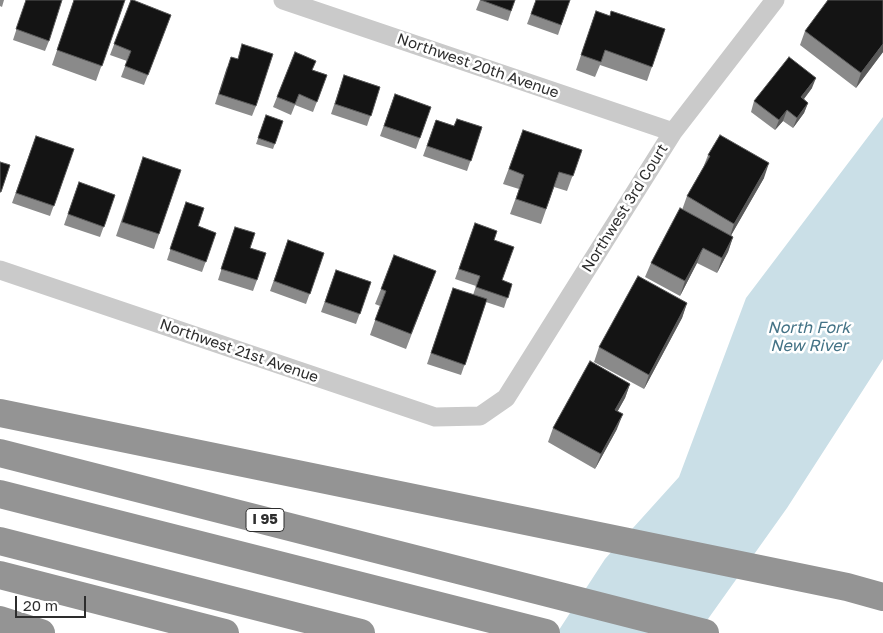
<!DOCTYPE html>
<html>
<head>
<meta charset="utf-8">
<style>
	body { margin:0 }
	#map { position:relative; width:883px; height:633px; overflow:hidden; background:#fff; font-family:"Golos Text",sans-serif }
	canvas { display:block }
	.scale { position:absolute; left:15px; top:596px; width:71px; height:22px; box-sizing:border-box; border:2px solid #2d2d2d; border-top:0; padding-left:6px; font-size:15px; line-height:18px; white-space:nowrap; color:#2d2d2d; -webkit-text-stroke:4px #fff; paint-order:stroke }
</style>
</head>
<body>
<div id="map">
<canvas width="883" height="633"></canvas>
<div class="scale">20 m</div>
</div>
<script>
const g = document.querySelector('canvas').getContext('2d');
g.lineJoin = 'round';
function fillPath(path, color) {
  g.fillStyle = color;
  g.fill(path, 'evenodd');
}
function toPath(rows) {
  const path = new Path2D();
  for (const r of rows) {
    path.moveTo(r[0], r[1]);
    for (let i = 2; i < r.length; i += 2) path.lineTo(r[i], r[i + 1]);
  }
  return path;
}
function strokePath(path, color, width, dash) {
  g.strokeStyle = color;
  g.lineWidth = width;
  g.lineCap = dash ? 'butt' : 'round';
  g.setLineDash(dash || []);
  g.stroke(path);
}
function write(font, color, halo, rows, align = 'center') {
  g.font = font + ' "Golos Text",sans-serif';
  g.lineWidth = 5;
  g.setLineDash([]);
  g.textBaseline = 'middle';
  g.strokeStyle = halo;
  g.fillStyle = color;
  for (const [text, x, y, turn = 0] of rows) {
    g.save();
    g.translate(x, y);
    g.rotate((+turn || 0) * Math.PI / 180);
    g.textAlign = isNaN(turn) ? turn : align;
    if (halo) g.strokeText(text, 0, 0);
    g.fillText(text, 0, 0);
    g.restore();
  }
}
fillPath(toPath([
	[883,117,883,359,787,508,698,633,557,633,605,559,679,477,746,298]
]), '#cadfe7');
strokePath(toPath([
	[283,0,673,132],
	[0,270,435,417,480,416,506,398,673,132,775,0]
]), '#cacaca', 19);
strokePath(toPath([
	[0,413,847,587,883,597],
	[0,453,705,633],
	[0,494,546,633],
	[0,541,361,633],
	[0,575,225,633],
	[0,620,41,633]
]), '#949494', 28);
fillPath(toPath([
	[0,0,4,0,2,7,0,6],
	[26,0,49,41,45,51,13,40],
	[74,0,125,0,96,81,52,65],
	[131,0,171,15,144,85,121,77,127,61,110,55],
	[480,0,515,0,508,21,476,10],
	[536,0,570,0,558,35,527,24],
	[596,11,610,16,665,29,647,81,600,65,595,77,576,70],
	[805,31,883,52,856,88,800,45],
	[295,52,313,70,327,75,313,112,295,105,291,115,273,107],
	[227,67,256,106,252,116,215,104],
	[344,75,380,87,367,126,331,114],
	[812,88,804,99,808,103,804,113,793,128,783,121,775,130,751,112,754,101],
	[395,94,431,107,416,149,380,136],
	[266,115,283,121,273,149,256,144],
	[457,119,482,127,467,171,423,156,436,120,454,126],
	[523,130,582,150,567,191,554,187,541,224,510,214,519,189,503,184],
	[36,136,74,149,50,216,12,203],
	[708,155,764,178,731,235,733,237,728,252,717,273,697,263,680,296,645,277,651,263,682,210,687,196,703,168],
	[138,172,159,234,154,249,116,236],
	[79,182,115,195,100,237,64,225],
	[186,202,198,226,216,233,202,272,167,260],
	[475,223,494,240,502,280,512,284,504,308,486,302,461,375,427,364,453,288,473,295,476,286,455,279],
	[235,227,250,248,257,280,253,291,218,280],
	[288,240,324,253,306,304,270,291],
	[336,270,371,282,356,324,321,312],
	[436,271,406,349,370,335,380,306,375,304,381,289],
	[687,303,682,318,644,389,594,362,599,347],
	[630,384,625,398,617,412,617,429,595,469,548,442,553,428]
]), '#8a8a8a');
fillPath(toPath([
	[883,44,883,52,856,88,861,73],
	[816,78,812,88,797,108,801,97],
	[808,103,804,113,793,128,797,118],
	[787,110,783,121,775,130,779,120],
	[769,163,764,178,729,239,734,224],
	[733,237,728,252,717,273,722,258],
	[703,248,697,263,680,296,685,281],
	[687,303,682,318,644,389,649,375],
	[630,384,625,398,610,425,615,410],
	[623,414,617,429,595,469,601,454]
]), '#5a5a5a');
const building = toPath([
	[26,0,62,0,49,41,16,29,26,0],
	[74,0,125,0,102,66,57,50,74,0],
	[131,0,133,0,171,15,148,75,125,66,131,51,114,44,131,0],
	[481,0,515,0,511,11,481,0],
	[536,0,570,0,561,25,531,14,536,0],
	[828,0,883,0,883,44,861,73,805,31,828,0],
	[596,11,610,16,611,11,665,29,652,67,605,50,601,62,581,55,596,11],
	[242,44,273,54,256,106,219,94,231,57,238,59,242,44],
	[295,52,316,61,312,70,327,75,317,102,299,94,295,104,277,97,295,52],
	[789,57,816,78,801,97,808,103,797,118,787,110,779,120,754,101,789,57],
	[344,75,380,87,371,116,335,104,344,75],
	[395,94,431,107,420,138,384,126,395,94],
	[266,115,283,121,275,144,258,138,266,115],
	[457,119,482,127,471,161,427,146,436,120,454,126,457,119],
	[523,130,582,150,573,176,559,172,546,209,516,199,524,175,509,169,523,130],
	[720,135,769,163,734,224,687,196,710,156,708,155,720,135],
	[36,136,74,149,54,206,16,193,36,136],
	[143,157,181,170,159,234,122,222,143,157],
	[0,162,10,165,1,192,0,192,0,162],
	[79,182,115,195,104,227,68,214,79,182],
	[186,202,204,208,198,226,216,233,206,262,170,249,186,202],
	[680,208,733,237,722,258,703,248,685,281,651,263,680,208],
	[475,223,497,231,494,240,514,247,502,280,512,284,508,298,476,287,480,276,459,269,475,223],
	[235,227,255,233,250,248,266,253,257,280,221,269,235,227],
	[288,240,324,253,310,294,274,281,288,240],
	[394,255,436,271,411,334,375,320,386,291,381,289,394,255],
	[336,270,371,282,360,314,325,302,336,270],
	[638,276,687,303,649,375,599,347,638,276],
	[453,288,487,299,465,365,431,353,453,288],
	[590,361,630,384,615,410,623,414,601,454,553,428,590,361]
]);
fillPath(building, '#141414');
strokePath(building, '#5a5a5a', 1);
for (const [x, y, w] of [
	[265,520,38]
]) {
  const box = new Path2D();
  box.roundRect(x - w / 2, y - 11.5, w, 23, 4);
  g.fillStyle = '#fff';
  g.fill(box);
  strokePath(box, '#2d2d2d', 1);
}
write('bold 14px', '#2d2d2d', null, [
	["I 95",265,520]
]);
write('15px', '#2d2d2d', '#fff', [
	["Northwest 20th Avenue",478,66,19],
	["Northwest 3rd Court",625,208,-58],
	["Northwest 21st Avenue",239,351,19]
]);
write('italic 16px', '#447386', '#fff', [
	["North Fork",809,328],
	["New River",809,346]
]);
</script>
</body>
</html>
